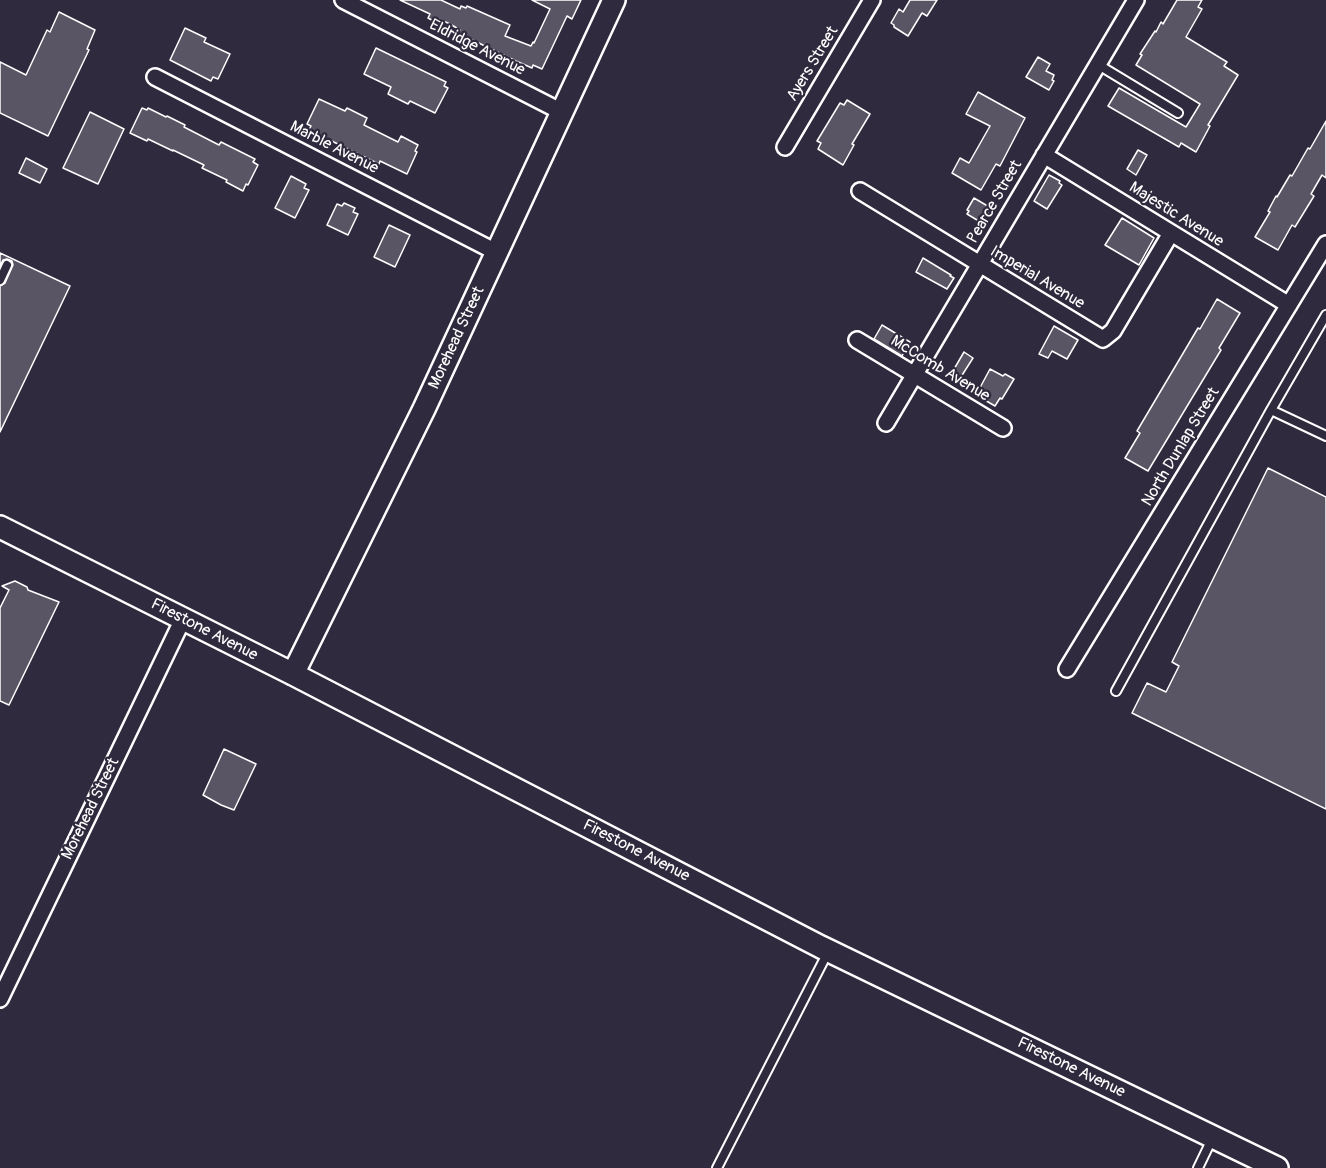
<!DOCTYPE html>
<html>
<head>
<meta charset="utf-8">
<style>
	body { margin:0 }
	canvas { display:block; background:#2f2a3d }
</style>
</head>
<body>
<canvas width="1326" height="1168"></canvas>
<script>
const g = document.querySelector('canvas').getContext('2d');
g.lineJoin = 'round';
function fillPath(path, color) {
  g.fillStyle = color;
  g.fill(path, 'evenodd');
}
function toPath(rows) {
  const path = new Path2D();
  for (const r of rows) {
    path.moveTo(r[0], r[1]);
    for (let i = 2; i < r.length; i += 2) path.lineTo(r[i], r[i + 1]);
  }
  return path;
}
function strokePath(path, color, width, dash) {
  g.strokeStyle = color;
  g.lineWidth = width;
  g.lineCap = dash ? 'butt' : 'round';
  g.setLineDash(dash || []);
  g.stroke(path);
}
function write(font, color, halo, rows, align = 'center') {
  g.font = font + ' Pangolin,sans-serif';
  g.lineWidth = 4.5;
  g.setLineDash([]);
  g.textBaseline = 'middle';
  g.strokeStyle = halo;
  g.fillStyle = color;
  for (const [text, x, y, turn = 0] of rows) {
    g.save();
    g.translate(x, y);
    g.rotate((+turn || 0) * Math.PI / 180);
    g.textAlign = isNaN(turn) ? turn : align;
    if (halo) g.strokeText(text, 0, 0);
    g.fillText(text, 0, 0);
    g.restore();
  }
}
const building = toPath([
	[400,0,441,0,460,9,461,6,466,8,467,6,510,25,505,36,531,46,533,42,534,43,550,9,532,0,581,0,572,19,567,16,542,69,533,65,532,68,516,61,458,33,460,30,450,24,439,19,437,23,428,18,430,14,400,0],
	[910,0,937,0,927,16,922,13,908,36,894,27,894,25,891,23,899,9,903,12,910,0],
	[1177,0,1202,0,1198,7,1202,9,1186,37,1227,62,1224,66,1238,75,1208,125,1210,126,1196,152,1181,143,1179,147,1108,106,1119,88,1186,127,1200,104,1136,65,1142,55,1140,54,1155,31,1156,32,1161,22,1163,24,1177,0],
	[59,12,95,30,87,49,89,50,48,136,0,113,0,62,26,75,47,30,50,32,59,12],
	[185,28,206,38,204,42,230,54,218,79,213,77,211,81,170,60,185,28],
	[376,48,446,82,444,86,448,88,435,113,410,101,408,104,388,94,391,87,364,74,376,48],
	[1038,57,1050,64,1046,71,1054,75,1052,80,1054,81,1049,90,1026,77,1038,57],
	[978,92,1025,118,1000,166,996,164,981,190,952,173,960,158,969,163,990,126,966,114,978,92],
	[319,99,345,111,347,108,367,118,364,125,398,142,401,136,418,145,415,151,417,152,407,174,380,161,379,164,309,130,311,126,307,124,319,99],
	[847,100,870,114,852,144,854,145,843,165,818,149,821,143,817,141,840,103,844,105,847,100],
	[142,108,147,110,148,108,166,117,167,116,185,125,184,127,219,145,221,142,255,159,253,162,258,165,248,185,246,184,243,191,226,182,227,180,202,168,204,165,173,150,173,151,148,139,147,141,130,133,142,108],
	[90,112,124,129,98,184,63,168,90,112],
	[1326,121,1326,178,1322,175,1311,194,1314,196,1295,227,1292,225,1278,250,1255,237,1270,212,1268,211,1276,196,1277,197,1290,175,1292,176,1308,148,1310,149,1326,121],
	[1138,150,1147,155,1136,175,1127,169,1138,150],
	[26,158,47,169,40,183,19,173,26,158],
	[1049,175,1060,181,1059,183,1062,185,1047,209,1034,201,1049,175],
	[291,176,306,184,304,188,309,190,295,218,275,208,291,176],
	[974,198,991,208,982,223,967,214,969,211,967,210,974,198],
	[344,203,355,208,353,212,358,214,348,235,327,225,337,204,342,206,344,203],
	[1122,218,1154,238,1139,265,1105,245,1122,218],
	[389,225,410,235,395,267,374,257,389,225],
	[0,253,70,286,0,432,0,286,5,283,13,265,12,261,7,259,3,260,0,266,0,253],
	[923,258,951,275,950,276,954,278,947,289,916,272,923,258],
	[1217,299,1240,313,1219,348,1221,350,1148,471,1125,458,1140,433,1137,431,1185,350,1198,328,1200,329,1217,299],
	[882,325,910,342,902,356,874,339,882,325],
	[1054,326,1078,340,1067,359,1052,351,1048,358,1039,354,1054,326],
	[964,352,973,358,959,380,950,376,964,352],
	[990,369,1003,376,1005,374,1014,379,1002,399,1000,398,995,406,976,395,990,369],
	[1268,468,1326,497,1326,809,1132,713,1147,683,1166,692,1179,666,1172,662,1268,468],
	[15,581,27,587,28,590,59,602,9,705,0,701,0,608,9,590,2,586,15,581],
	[224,749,256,764,234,810,221,805,203,795,224,749]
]);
fillPath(building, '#595564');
strokePath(building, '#fff', 1.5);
const lane = toPath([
	[1097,64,1178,113],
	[0,280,7,265],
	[1271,410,1326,315],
	[1116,691,1271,410,1326,436],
	[717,1168,828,952],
	[1198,1168,1212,1139]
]);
const street = toPath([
	[343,0,562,112],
	[155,77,496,252],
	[785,147,872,0],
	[1044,155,1289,305],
	[860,191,1103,339,1113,331,1171,233],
	[857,340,1003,428],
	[886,423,1136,0],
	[1067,669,1326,244],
	[0,999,183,619]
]);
const secondary = toPath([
	[0,527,293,674,821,947,1277,1168],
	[293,674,424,409,614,0]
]);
strokePath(lane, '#fff', 12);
strokePath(street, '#fff', 20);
strokePath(secondary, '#fff', 26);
strokePath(lane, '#2f2a3d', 8);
strokePath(street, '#2f2a3d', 15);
strokePath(secondary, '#2f2a3d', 21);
write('16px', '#fff', '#2f2a3d', [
	["Eldridge Avenue",477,48,27],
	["Ayers Street",813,64,-59],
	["Marble Avenue",334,148,27],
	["Pearce Street",995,202,-60],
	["Majestic Avenue",1176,215,32],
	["Imperial Avenue",1037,278,31],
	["Morehead Street",457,338,-65],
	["McComb Avenue",940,369,31],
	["North Dunlap Street",1181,447,-59],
	["Firestone Avenue",204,630,27],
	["Morehead Street",91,809,-64],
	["Firestone Avenue",636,851,27],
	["Firestone Avenue",1071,1068,26]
]);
</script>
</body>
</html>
